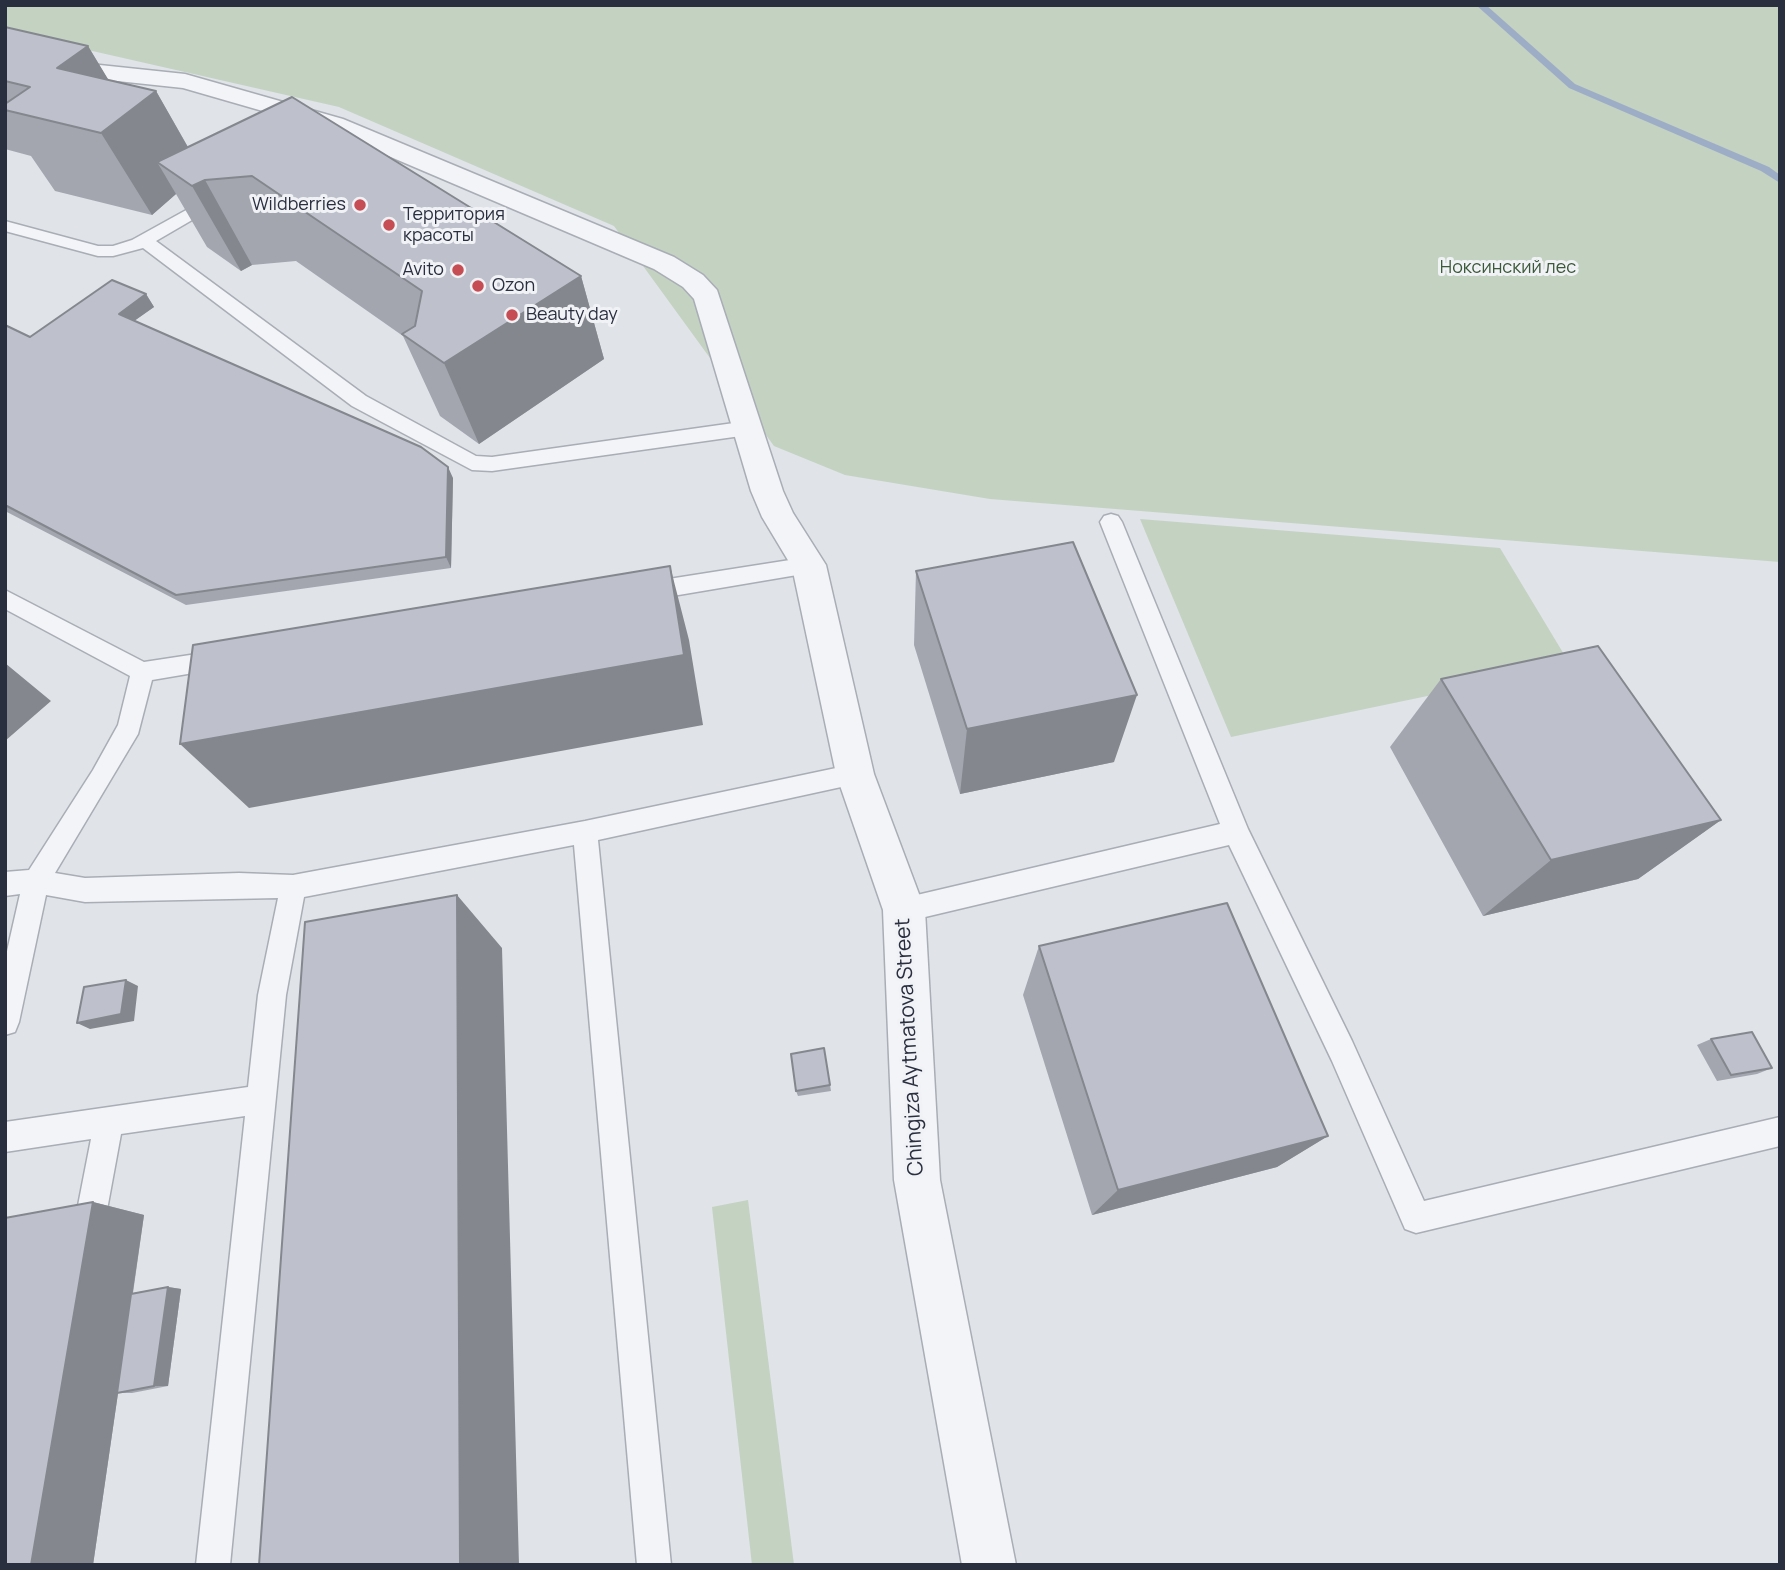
<!DOCTYPE html>
<html>
<head>
<meta charset="utf-8">
<style>
	body { margin:0 }
	#map { position:relative; width:1785px; height:1570px; overflow:hidden; background:#e0e3e8; font-family:Manrope,sans-serif }
	canvas { display:block }
	.frame { position:absolute; inset:0; border:7px solid #2a2f3f; pointer-events:none }
</style>
</head>
<body>
<div id="map">
<canvas width="1785" height="1570"></canvas>
<div class="frame"></div>
</div>
<script>
const g = document.querySelector('canvas').getContext('2d');
g.lineJoin = 'round';
function fillPath(path, color) {
  g.fillStyle = color;
  g.fill(path, 'evenodd');
}
function toPath(rows) {
  const path = new Path2D();
  for (const r of rows) {
    path.moveTo(r[0], r[1]);
    for (let i = 2; i < r.length; i += 2) path.lineTo(r[i], r[i + 1]);
  }
  return path;
}
function strokePath(path, color, width, dash) {
  g.strokeStyle = color;
  g.lineWidth = width;
  g.lineCap = dash ? 'butt' : 'round';
  g.setLineDash(dash || []);
  g.stroke(path);
}
function write(font, color, halo, rows, align = 'center') {
  g.font = font + ' Manrope,sans-serif';
  g.lineWidth = 6;
  g.setLineDash([]);
  g.textBaseline = 'middle';
  g.strokeStyle = halo;
  g.fillStyle = color;
  for (const [text, x, y, turn = 0] of rows) {
    g.save();
    g.translate(x, y);
    g.rotate((+turn || 0) * Math.PI / 180);
    g.textAlign = isNaN(turn) ? turn : align;
    if (halo) g.strokeText(text, 0, 0);
    g.fillText(text, 0, 0);
    g.restore();
  }
}
fillPath(toPath([
	[5,5,1780,5,1780,562,990,499,845,475,774,446,614,226,339,107,88,50,5,45],
	[1140,519,1500,548,1571,666,1231,737],
	[748,1200,794,1565,752,1565,712,1207]
]), '#c4d2c2');
fillPath(toPath([
	[1476,5,1486,5,1575,84,1769,167,1780,175,1780,183,1761,171,1569,88,1476,5]
]), '#9eadc6');
const service = toPath([
	[217,193,225,198,223,202,156,241,366,396,476,456,492,457,748,421,758,428,748,435,492,471,472,470,352,406,143,248,113,256,98,256,5,231,5,221,98,246,113,246,132,240,217,193],
	[1111,514,1118,516,1122,522,1248,829,1352,1041,1424,1201,1780,1117,1780,1146,1416,1233,1405,1229,1332,1061,1229,845,904,922,895,919,891,910,895,901,904,898,1220,824,1100,522,1104,516,1111,514],
	[809,557,817,559,820,565,817,571,809,573,643,601,635,598,632,592,635,586,643,583,809,557],
	[5,590,144,662,223,650,231,652,234,659,231,666,223,668,152,680,138,734,55,873,85,878,239,873,293,875,585,821,855,764,864,767,867,774,864,781,855,784,598,840,671,1565,637,1565,574,845,304,897,286,995,230,1565,196,1565,245,1116,121,1134,104,1226,100,1237,89,1241,78,1237,74,1226,91,1139,5,1152,5,1122,248,1087,258,995,278,898,85,902,46,895,19,1022,15,1032,5,1035,5,960,20,894,5,896,5,872,29,870,93,770,118,725,130,676,5,609,5,590]
]);
const minor = toPath([
	[5,55,185,74,343,119,674,257,703,275,717,290,783,491,793,513,826,565,874,774,925,910,940,1180,1016,1565,962,1565,894,1180,883,910,836,774,792,567,762,517,751,491,694,299,683,287,654,269,325,129,183,88,5,69,5,55]
]);
strokePath(service, '#a9adb5', 3);
strokePath(minor, '#a9adb5', 3);
fillPath(service, '#f3f4f7');
fillPath(minor, '#f3f4f7');
fillPath(toPath([
	[5,27,88,46,108,80,156,91,188,147,581,276,604,359,479,444,440,416,403,336,296,261,252,265,241,271,207,247,176,194,152,215,55,191,31,156,5,149],
	[146,294,154,307,134,321,453,478,451,568,186,605,5,511,5,325,30,337],
	[916,571,1114,762,960,794,914,645],
	[1441,679,1721,820,1638,879,1483,916,1390,747],
	[1039,946,1328,1136,1277,1167,1092,1215,1023,995],
	[1711,1039,1772,1068,1757,1074,1717,1081,1697,1045],
	[824,1048,831,1091,798,1096,796,1091],
	[93,1202,144,1215,133,1293,168,1287,181,1289,168,1386,132,1393,118,1393,93,1565,5,1565]
]), '#a3a6af');
fillPath(toPath([
	[88,46,128,112,156,91,202,172,157,162,176,194,152,215,101,133,57,68],
	[205,180,252,265,241,271,192,186],
	[581,276,604,359,479,444,444,363],
	[146,294,154,307,127,326,119,314],
	[448,467,453,478,451,568,446,557],
	[670,566,689,640,703,725,249,808,180,744],
	[5,663,51,701,5,741],
	[1137,695,1114,762,960,794,967,729],
	[1721,820,1638,879,1483,916,1551,860],
	[457,895,502,948,519,1565,460,1565],
	[126,980,138,986,134,1021,90,1029,77,1023],
	[1328,1136,1277,1167,1092,1215,1118,1190],
	[93,1202,144,1215,93,1565,31,1565],
	[168,1287,181,1289,168,1386,154,1386]
]), '#85878e');
const building = toPath([
	[5,27,88,46,57,68,156,91,101,133,5,110,5,104,30,87,5,81,5,27],
	[292,97,581,276,444,363,402,334,415,326,422,291,252,176,205,180,192,186,157,162,292,97],
	[112,280,146,294,119,314,421,447,448,467,446,557,176,595,5,505,5,325,30,337,112,280],
	[1073,542,1137,695,967,729,916,571,1073,542],
	[670,566,684,655,180,744,193,645,670,566],
	[1598,646,1721,820,1551,860,1441,679,1598,646],
	[457,895,460,1565,259,1565,305,922,457,895],
	[1227,903,1328,1136,1118,1190,1039,946,1227,903],
	[126,980,121,1014,77,1023,84,987,126,980],
	[1752,1032,1772,1068,1731,1075,1711,1039,1752,1032],
	[824,1048,830,1085,796,1091,791,1054,824,1048],
	[93,1202,31,1565,5,1565,5,1218,93,1202],
	[168,1287,154,1386,117,1393,131,1294,168,1287]
]);
fillPath(building, '#bec1cb');
strokePath(building, '#85878e', 2);
for (const [x, y, r, color] of [
	[360,205,7,"#c54d53"],
	[389,225,7,"#c54d53"],
	[458,270,7,"#c54d53"],
	[478,286,7,"#c54d53"],
	[512,315,7,"#c54d53"]
]) {
  const dot = new Path2D();
  dot.arc(x, y, r, 0, 2 * Math.PI);
  g.fillStyle = color;
  g.fill(dot);
  strokePath(dot, '#f0f2f6', 2.5);
}
write('18px', '#2a2f3f', '#f0f2f6', [
	["Wildberries",346,205,"right"],
	["Территория",403,215],
	["красоты",403,236],
	["Avito",444,270,"right"],
	["Ozon",492,286],
	["Beauty day",526,315]
], 'left');
write('18px', '#3b5938', '#f0f2f6', [
	["Ноксинский лес",1508,268]
]);
write('21px', '#2a2f3f', '#f0f2f6', [
	["Chingiza Aytmatova Street",910,1047,-93]
]);
</script>
</body>
</html>
